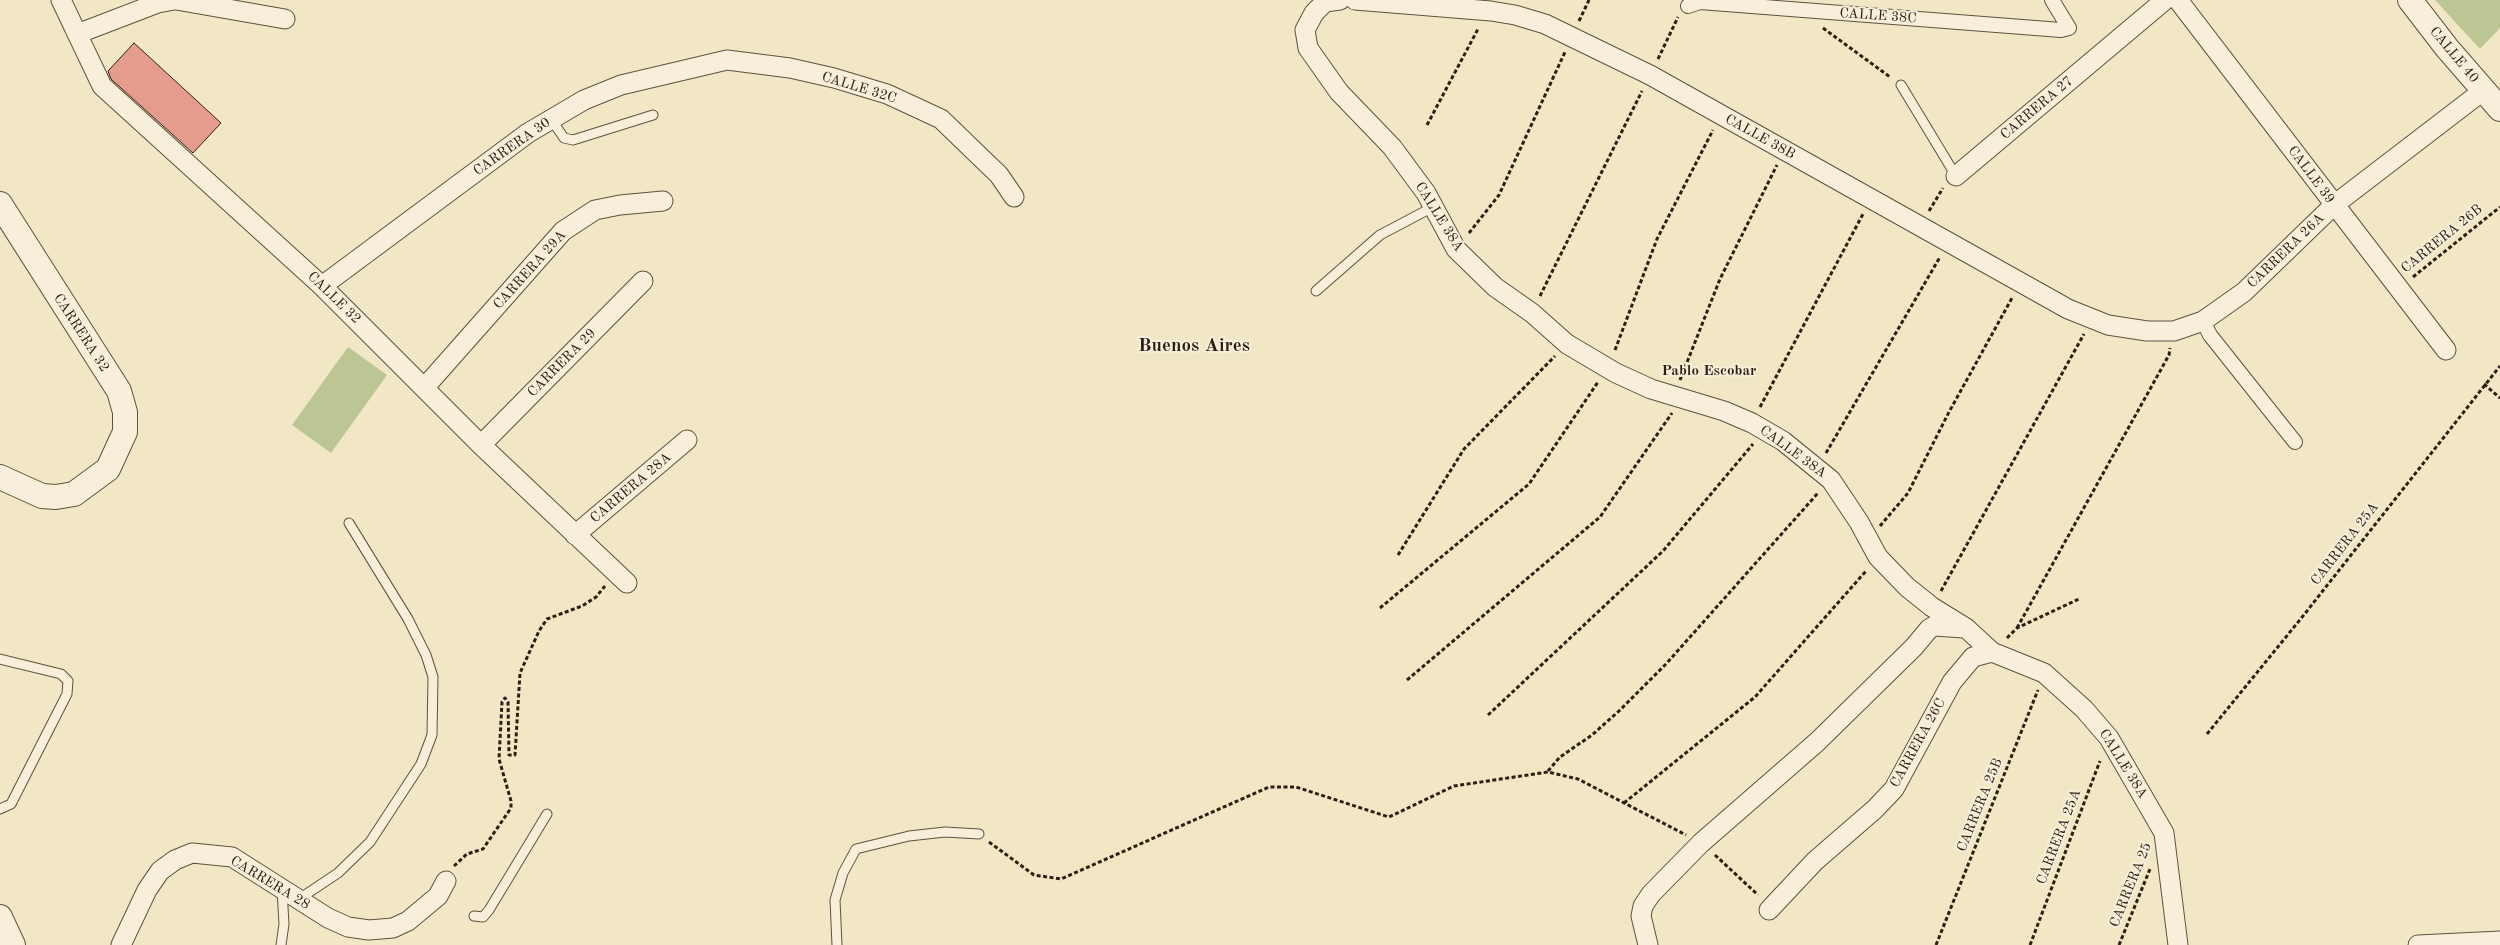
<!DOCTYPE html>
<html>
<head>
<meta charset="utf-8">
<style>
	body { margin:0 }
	canvas { display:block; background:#f2e7c5 }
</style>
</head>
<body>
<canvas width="2500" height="945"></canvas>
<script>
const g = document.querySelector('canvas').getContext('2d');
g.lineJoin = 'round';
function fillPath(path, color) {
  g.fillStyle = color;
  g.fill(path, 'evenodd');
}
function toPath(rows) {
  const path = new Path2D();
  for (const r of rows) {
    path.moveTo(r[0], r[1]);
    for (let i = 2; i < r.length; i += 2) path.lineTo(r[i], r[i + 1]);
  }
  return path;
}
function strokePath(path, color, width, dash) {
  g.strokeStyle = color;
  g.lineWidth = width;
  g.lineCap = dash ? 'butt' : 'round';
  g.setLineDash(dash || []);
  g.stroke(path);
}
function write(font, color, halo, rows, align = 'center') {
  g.font = font + ' "Old Standard TT",serif';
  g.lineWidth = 4;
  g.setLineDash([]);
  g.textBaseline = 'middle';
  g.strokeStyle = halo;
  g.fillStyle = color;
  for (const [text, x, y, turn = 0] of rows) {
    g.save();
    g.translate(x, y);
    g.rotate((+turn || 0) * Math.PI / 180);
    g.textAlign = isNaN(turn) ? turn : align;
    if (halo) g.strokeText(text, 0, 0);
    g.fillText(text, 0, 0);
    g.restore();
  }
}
fillPath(toPath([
	[2435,0,2500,0,2500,28,2480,49],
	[348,347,387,375,331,453,292,425]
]), '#bcc594');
const building = toPath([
	[134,43,221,123,193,153,111,79,108,71,134,43]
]);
fillPath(building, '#e69c8d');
strokePath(building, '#2d1e14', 1);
const service = toPath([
	[1901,85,1956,176],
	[551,119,564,138,573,140,653,115],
	[1316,291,1380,235,1433,207],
	[0,659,61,674,68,681,67,694,11,804,0,809],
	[299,899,338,873,370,842,421,764,432,735,433,677,426,655,408,619,349,523],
	[474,916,483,917,489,910,547,814],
	[281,945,284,924,282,890],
	[837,945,835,900,843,873,856,849,909,836,945,832,979,834]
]);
const pedestrian = toPath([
	[1688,6,1700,2,2061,30,2069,28,2052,0],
	[2203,321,2210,335,2295,442]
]);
const minor = toPath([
	[61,0,102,86,322,286,481,445,627,583],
	[176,0,285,19],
	[1340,0,1325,2,1314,13,1305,30,1308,48,1339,92,1392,147,1426,193,1456,249,1495,287,1532,313,1567,344,1616,373,1651,389,1724,411,1752,423,1783,441,1831,480,1859,522,1878,557,1907,587,1932,607,1966,628,1992,652,2044,673,2084,709,2109,738,2164,833,2178,945],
	[1355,0,1491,11,1515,15,1545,24,1650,75,2068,309,2108,325,2147,331,2174,331,2203,321,2244,292,2334,205,2484,90],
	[2178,0,2446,350],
	[77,34,158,3,174,0],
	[1956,176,2165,0],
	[322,286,528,133,584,100,621,85,727,60,790,68,834,78,887,94,941,119,999,175,1014,197],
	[425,387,563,231,595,210,620,205,663,201],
	[481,445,643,281],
	[575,535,687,440],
	[1769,910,1815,861,1875,809,1894,789,1952,682,1973,657,1992,652],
	[121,945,147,890,160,871,175,860,192,853,232,857,328,918,348,927,369,930,393,928,408,921,438,896,446,881],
	[1648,945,1641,916,1643,906,1651,894,1701,843,1817,742,1914,647,1929,629,1934,626,1964,628],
	[2418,945,2500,941]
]);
const tertiary = toPath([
	[2410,0,2447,48,2500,109],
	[0,204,119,391,125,412,125,432,108,469,74,494,56,497,42,496,0,477],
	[0,917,13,945]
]);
strokePath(service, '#5e5040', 11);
strokePath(pedestrian, '#5e5040', 16);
strokePath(minor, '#5e5040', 21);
strokePath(tertiary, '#5e5040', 26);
strokePath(toPath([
	[1579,21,1589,0],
	[1823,28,1890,77],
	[1658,59,1678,17],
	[1427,125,1478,29],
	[1929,211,1943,188],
	[1469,233,1499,195,1565,52],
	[2413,277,2500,207],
	[1540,296,1642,91],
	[1615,350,1657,239,1713,130],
	[1680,380,1720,279,1777,165],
	[2484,384,2500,398],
	[1760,407,1863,214],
	[1826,453,1940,257],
	[1880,526,1908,493,1949,412,2012,298],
	[1398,555,1464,449,1555,356],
	[1941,591,2084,334],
	[1380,608,1529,484,1598,382],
	[2017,628,2169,355,2170,348],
	[2007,638,2017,628,2079,599],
	[1407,680,1600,517,1672,413],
	[1488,715,1663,551,1753,444],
	[2207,734,2303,616,2500,366],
	[1548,771,1560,757,1592,735,1619,711,1666,664,1818,493],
	[1624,803,1755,697,1866,571],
	[989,842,1034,875,1061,879,1269,787,1296,787,1389,817,1454,786,1548,772,1578,779,1686,835],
	[1715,855,1758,895],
	[454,866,467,854,483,849,511,808,511,801,499,759,502,702,505,698,508,702,509,755,515,755,520,673,539,631,547,619,582,606,596,597,605,586],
	[1936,945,2038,690],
	[2030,945,2100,761],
	[2119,945,2150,869]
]), '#2d1e14', 3, [4, 2.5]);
strokePath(service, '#f7efd9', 9);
strokePath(pedestrian, '#f7efd9', 14);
strokePath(minor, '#f7efd9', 19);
strokePath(tertiary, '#f7efd9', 24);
write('14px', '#2d1e14', '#f7efd9', [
	["CALLE 38C",1878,16,4],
	["CALLE 40",2454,55,50],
	["CALLE 32C",859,88,17],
	["CARRERA 27",2037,108,-40],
	["CALLE 38B",1760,137,29],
	["CARRERA 30",512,147,-35],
	["CALLE 39",2311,175,53],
	["CALLE 38A",1439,217,58],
	["CARRERA 26B",2442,239,-39],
	["CARRERA 26A",2286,251,-44],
	["CARRERA 29A",530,270,-48],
	["CALLE 32",334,298,44],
	["CARRERA 32",81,333,57],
	["CARRERA 29",562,363,-45],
	["CALLE 38A",1793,452,36],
	["CARRERA 28A",631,488,-40],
	["CARRERA 25A",2345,544,-52],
	["CARRERA 26C",1918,743,-61],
	["CALLE 38A",2123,764,58],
	["CARRERA 25B",1980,805,-68],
	["CARRERA 25A",2059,837,-69],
	["CARRERA 28",270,883,31],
	["CARRERA 25",2131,885,-68]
]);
write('bold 15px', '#2d1e14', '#f7efd9', [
	["Pablo Escobar",1709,371]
]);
write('bold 19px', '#2d1e14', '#f7efd9', [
	["Buenos Aires",1194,346]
]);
</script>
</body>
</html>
